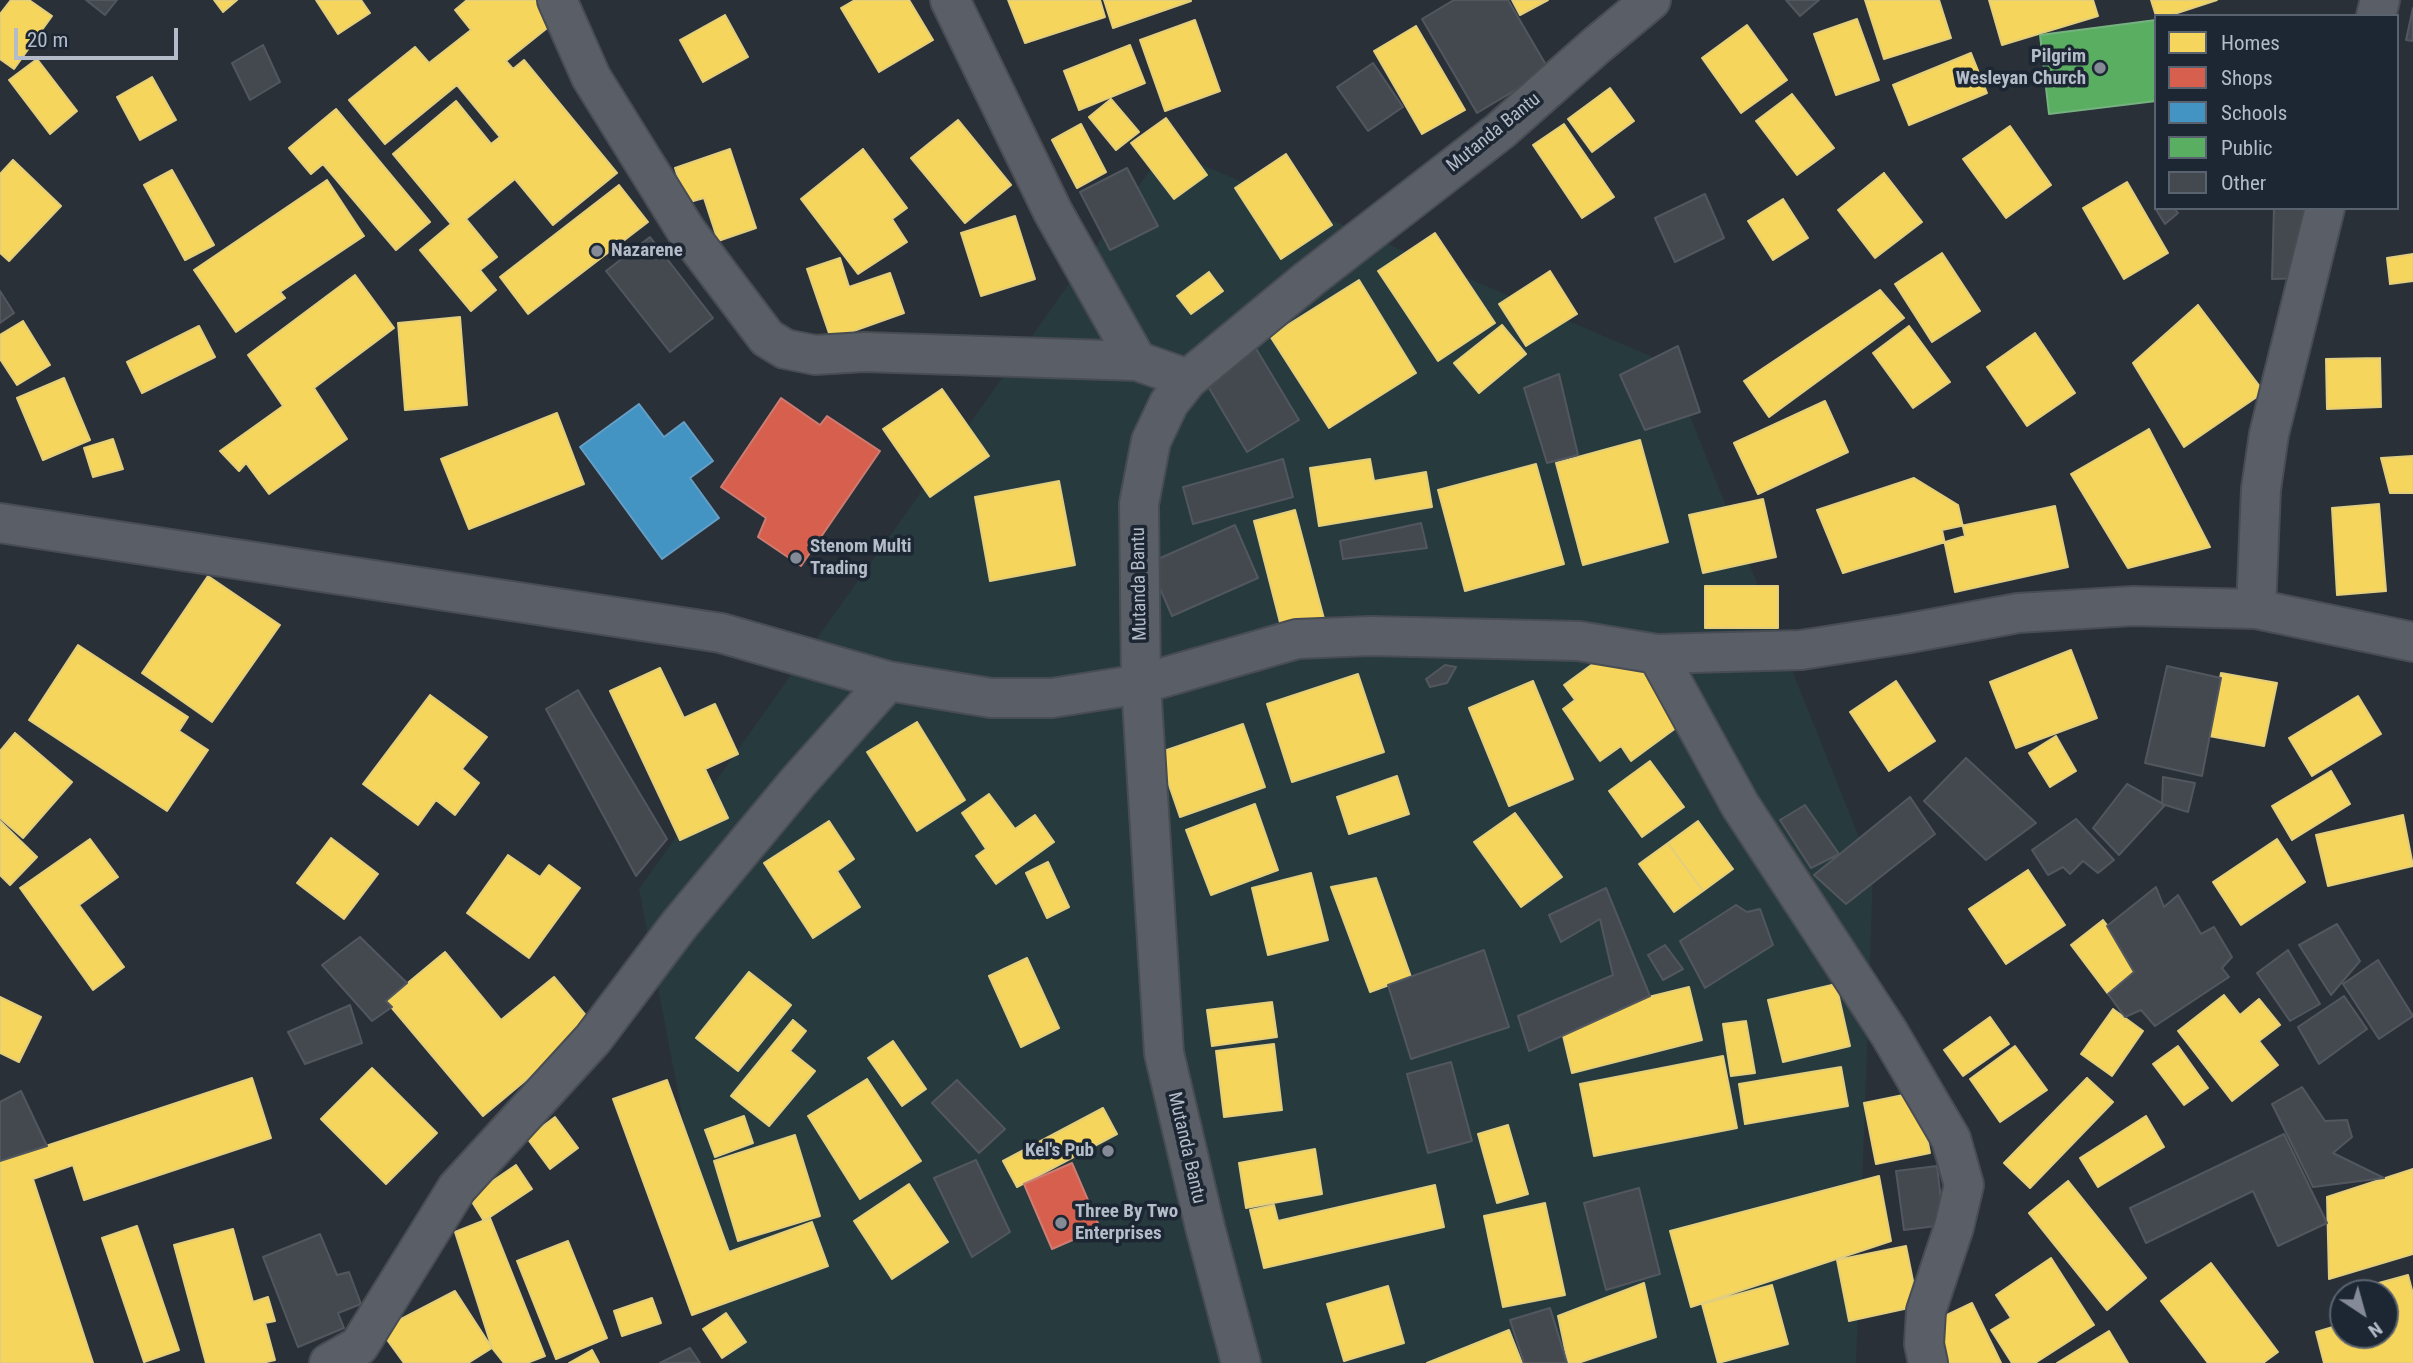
<!DOCTYPE html>
<html>
<head>
<meta charset="utf-8">
<style>
	body { margin:0 }
	#map { position:relative; width:2413px; height:1363px; overflow:hidden; background:#2a3038; font-family:"Roboto Condensed",sans-serif }
	canvas { display:block }
	.legend { position:absolute; left:2154px; top:14px; width:245px; height:196px; box-sizing:border-box; background:#1d2633; border:2px solid #59626f; margin:0; padding:9px 12px; list-style:none; font-size:21px; color:#b4bcc9 }
	.legend li { display:flex; align-items:center; gap:14px; height:35px }
	.legend b { width:35px; border:2px solid #59626f }
	.north { position:absolute; left:2329px; top:1279px; width:70px; height:70px; box-sizing:border-box; background:#1d2633; border:2px solid #59626f; border-radius:50%; rotate:144deg; font-size:19px; font-weight:700; line-height:28px; text-align:center; color:#b4bcc9 }
	.north::after { content:''; display:block; margin:auto; width:24px; height:32px; background:#848b96; clip-path:polygon(50% 0,100% 100%,50% 72%,0 100%) }
	.scale { position:absolute; left:14px; top:28px; width:164px; height:32px; box-sizing:border-box; border:4px solid #b4bcc9; border-top:0; padding-left:9px; font-size:21px; line-height:24px; white-space:nowrap; color:#b4bcc9; -webkit-text-stroke:5px #1d2633; paint-order:stroke }
</style>
</head>
<body>
<div id="map">
<canvas width="2413" height="1363"></canvas>
<ul class="legend">
<li><b style="height:19px;background:#f6d55c"></b>Homes</li>
<li><b style="height:19px;background:#d6604d"></b>Shops</li>
<li><b style="height:19px;background:#4393c3"></b>Schools</li>
<li><b style="height:19px;background:#5aae61"></b>Public</li>
<li><b style="height:19px;background:#444950"></b>Other</li>
</ul>
<div class="north">N</div>
<div class="scale">20 m</div>
</div>
<script>
const g = document.querySelector('canvas').getContext('2d');
g.lineJoin = 'round';
function fillPath(path, color) {
  g.fillStyle = color;
  g.fill(path, 'evenodd');
}
function toPath(rows) {
  const path = new Path2D();
  for (const r of rows) {
    path.moveTo(r[0], r[1]);
    for (let i = 2; i < r.length; i += 2) path.lineTo(r[i], r[i + 1]);
  }
  return path;
}
function strokePath(path, color, width, dash) {
  g.strokeStyle = color;
  g.lineWidth = width;
  g.lineCap = dash ? 'butt' : 'round';
  g.setLineDash(dash || []);
  g.stroke(path);
}
function write(font, color, halo, rows, align = 'center') {
  g.font = font + ' "Roboto Condensed",sans-serif';
  g.lineWidth = 7;
  g.setLineDash([]);
  g.textBaseline = 'middle';
  g.strokeStyle = halo;
  g.fillStyle = color;
  for (const [text, x, y, turn = 0] of rows) {
    g.save();
    g.translate(x, y);
    g.rotate((+turn || 0) * Math.PI / 180);
    g.textAlign = isNaN(turn) ? turn : align;
    if (halo) g.strokeText(text, 0, 0);
    g.fillText(text, 0, 0);
    g.restore();
  }
}
fillPath(toPath([
	[1165,149,1669,364,1873,872,1856,1363,730,1363,639,889]
]), '#273a3e');
const homes = toPath([
	[11,0,29,0,52,16,14,69,0,59,0,14,11,0],
	[214,0,237,0,223,12,214,0],
	[316,0,361,0,370,13,338,34,316,0],
	[467,0,539,0,556,21,506,61,513,69,524,60,617,173,553,225,515,179,466,219,497,257,480,270,496,290,471,311,420,250,451,224,393,154,456,101,491,144,500,137,457,85,385,144,349,100,415,47,429,63,471,30,455,10,467,0],
	[855,0,909,0,933,40,879,72,841,8,855,0],
	[1008,0,1100,0,1105,17,1025,43,1008,0],
	[1104,0,1190,0,1191,1,1113,28,1104,0],
	[1512,0,1548,0,1520,15,1512,0],
	[1865,0,1939,0,1951,38,1884,59,1865,0],
	[1989,0,2093,0,2098,16,2002,45,1989,0],
	[2151,0,2217,0,2168,16,2156,16,2151,0],
	[725,15,748,57,703,82,680,40,725,15],
	[1857,19,1879,80,1836,95,1814,34,1857,19],
	[1195,20,1220,91,1165,111,1140,40,1195,20],
	[1747,25,1787,80,1741,113,1702,58,1747,25],
	[1416,26,1465,110,1422,134,1374,51,1416,26],
	[1130,45,1145,83,1079,110,1064,71,1130,45],
	[1971,53,1987,93,1909,125,1893,85,1971,53],
	[37,59,77,111,50,134,9,80,37,59],
	[152,77,176,120,140,140,117,97,152,77],
	[1610,88,1634,121,1592,152,1568,119,1610,88],
	[1792,94,1834,148,1797,175,1756,121,1792,94],
	[1111,99,1139,132,1116,150,1089,117,1111,99],
	[336,109,430,222,396,250,323,164,311,174,289,148,336,109],
	[1166,118,1207,175,1174,199,1131,143,1166,118],
	[958,120,1011,185,965,223,911,158,958,120],
	[1081,124,1106,172,1077,188,1052,140,1081,124],
	[1564,124,1614,197,1582,218,1533,145,1564,124],
	[2010,126,2051,185,2006,218,1963,159,2010,126],
	[730,149,756,228,718,241,704,198,686,203,675,168,730,149],
	[863,149,907,208,892,219,907,242,858,274,801,199,863,149],
	[1286,154,1332,225,1281,259,1235,188,1286,154],
	[13,160,61,206,9,261,0,253,0,174,13,160],
	[172,170,214,245,185,260,144,185,172,170],
	[1884,173,1922,222,1875,258,1838,210,1884,173],
	[327,180,364,236,280,292,285,298,236,332,194,270,327,180],
	[2127,182,2168,253,2124,279,2083,208,2127,182],
	[619,185,648,222,528,314,500,277,619,185],
	[1783,199,1808,238,1773,260,1748,221,1783,199],
	[1015,216,1035,279,981,296,961,233,1015,216],
	[1435,233,1495,323,1438,361,1378,271,1435,233],
	[1942,253,1980,311,1932,342,1895,284,1942,253],
	[2413,254,2413,281,2390,284,2387,258,2413,254],
	[840,258,849,287,890,273,904,313,831,339,807,269,840,258],
	[1550,271,1577,314,1526,346,1499,304,1550,271],
	[1209,272,1223,291,1191,314,1177,296,1209,272],
	[355,275,394,328,314,388,347,439,269,494,246,463,239,471,220,451,283,406,248,355,355,275],
	[1359,280,1416,373,1329,428,1270,336,1359,280],
	[1880,290,1904,318,1769,417,1744,381,1880,290],
	[2198,305,2264,392,2184,447,2133,363,2198,305],
	[460,317,467,405,405,410,398,323,460,317],
	[23,321,50,365,17,385,0,359,0,335,23,321],
	[1502,325,1526,354,1479,393,1454,363,1502,325],
	[199,326,215,357,142,393,127,362,199,326],
	[1909,326,1950,382,1913,408,1873,353,1909,326],
	[2035,333,2075,393,2027,426,1987,367,2035,333],
	[2380,358,2381,407,2327,409,2326,359,2380,358],
	[64,378,90,440,43,460,17,398,64,378],
	[942,389,989,456,930,497,883,429,942,389],
	[1825,401,1848,452,1758,494,1734,443,1825,401],
	[557,413,584,484,469,529,441,459,557,413],
	[2149,429,2210,547,2128,568,2071,474,2149,429],
	[113,439,123,469,93,477,84,448,113,439],
	[1640,440,1668,542,1583,565,1556,463,1640,440],
	[2413,456,2413,493,2390,493,2381,458,2413,456],
	[1370,459,1374,481,1426,472,1432,507,1319,526,1310,468,1370,459],
	[1536,464,1564,564,1465,591,1438,490,1536,464],
	[1914,478,1958,505,1965,536,1843,573,1817,510,1914,478],
	[1059,481,1075,565,990,581,975,497,1059,481],
	[1763,499,1776,557,1703,573,1689,515,1763,499],
	[2379,504,2386,591,2337,595,2332,508,2379,504],
	[2055,506,2068,567,1955,592,1942,530,2055,506],
	[1295,510,1327,630,1285,642,1254,521,1295,510],
	[208,576,280,625,212,722,142,673,208,576],
	[1705,586,1778,586,1778,628,1705,628,1705,586],
	[78,645,188,717,179,731,208,750,167,811,29,720,78,645],
	[2071,650,2097,718,2016,748,1990,682,2071,650],
	[1609,652,1620,667,1636,656,1684,722,1631,761,1621,746,1600,761,1563,709,1575,700,1564,685,1609,652],
	[660,668,684,718,715,704,738,754,705,769,728,818,680,840,610,691,660,668],
	[2221,673,2277,683,2264,746,2209,736,2221,673],
	[1358,674,1384,752,1292,782,1267,704,1358,674],
	[1533,681,1573,779,1509,806,1469,708,1533,681],
	[1896,681,1935,741,1889,771,1850,712,1896,681],
	[430,695,487,737,462,769,479,783,455,815,436,800,418,825,363,784,430,695],
	[2358,696,2381,734,2312,776,2289,738,2358,696],
	[917,722,965,800,917,831,867,752,917,722],
	[1243,724,1265,787,1180,817,1158,753,1243,724],
	[15,733,72,782,23,838,0,818,0,751,15,733],
	[2056,736,2076,771,2050,787,2029,753,2056,736],
	[1650,761,1684,807,1642,837,1609,791,1650,761],
	[2331,771,2350,804,2292,840,2272,806,2331,771],
	[1397,776,1409,814,1349,834,1337,797,1397,776],
	[989,794,1015,829,1035,815,1054,842,996,884,976,856,986,849,962,813,989,794],
	[1255,804,1278,870,1211,895,1186,830,1255,804],
	[1515,813,1562,877,1521,907,1474,842,1515,813],
	[2403,815,2413,866,2328,886,2316,835,2403,815],
	[0,821,37,857,10,885,0,875,0,821],
	[829,821,854,859,837,871,860,907,813,938,764,863,829,821],
	[1698,821,1733,869,1703,891,1668,843,1698,821],
	[331,838,378,874,344,919,297,883,331,838],
	[90,839,118,877,79,905,124,967,93,990,20,888,90,839],
	[2277,839,2305,882,2241,925,2213,882,2277,839],
	[1668,843,1703,891,1674,912,1639,864,1668,843],
	[508,855,540,877,549,865,580,888,529,958,467,913,508,855],
	[1048,862,1069,907,1047,918,1026,873,1048,862],
	[2028,870,2065,925,2006,964,1969,909,2028,870],
	[1311,873,1328,940,1268,955,1252,888,1311,873],
	[1376,878,1411,977,1370,992,1331,887,1376,878],
	[2103,920,2140,968,2108,994,2071,945,2103,920],
	[445,952,501,1020,554,977,593,1024,483,1116,386,1001,445,952],
	[1027,958,1059,1028,1021,1047,989,976,1027,958],
	[749,972,791,1005,738,1071,696,1038,749,972],
	[1836,984,1850,1046,1783,1062,1768,1000,1836,984],
	[1689,987,1702,1040,1572,1073,1559,1019,1689,987],
	[2224,995,2240,1015,2259,999,2280,1025,2259,1041,2278,1065,2232,1101,2178,1031,2224,995],
	[0,997,41,1017,19,1062,0,1053,0,997],
	[1272,1002,1277,1037,1212,1046,1207,1010,1272,1002],
	[2113,1009,2143,1031,2112,1076,2081,1054,2113,1009],
	[1990,1017,2009,1044,1963,1076,1944,1050,1990,1017],
	[793,1020,806,1031,790,1051,815,1071,769,1126,731,1096,793,1020],
	[1746,1021,1755,1073,1731,1076,1723,1024,1746,1021],
	[893,1041,926,1089,902,1106,868,1058,893,1041],
	[1274,1044,1282,1110,1224,1117,1216,1051,1274,1044],
	[2015,1046,2047,1090,2000,1122,1970,1079,2015,1046],
	[2178,1046,2208,1088,2184,1105,2153,1064,2178,1046],
	[1723,1056,1737,1128,1594,1156,1580,1084,1723,1056],
	[1841,1067,1848,1106,1745,1124,1739,1084,1841,1067],
	[372,1068,437,1133,386,1184,321,1119,372,1068],
	[252,1078,271,1138,84,1200,73,1165,33,1179,93,1363,0,1363,0,1161,252,1078],
	[2087,1078,2113,1102,2030,1188,2004,1163,2087,1078],
	[867,1079,921,1161,860,1199,808,1116,867,1079],
	[667,1080,729,1252,812,1222,828,1266,692,1315,613,1099,667,1080],
	[1918,1092,1930,1153,1876,1164,1864,1103,1918,1092],
	[1103,1108,1117,1134,1017,1187,1003,1161,1103,1108],
	[744,1116,753,1143,715,1157,705,1130,744,1116],
	[2146,1116,2164,1147,2098,1187,2080,1158,2146,1116],
	[555,1117,578,1148,550,1169,527,1138,555,1117],
	[1508,1125,1528,1194,1497,1203,1478,1134,1508,1125],
	[795,1135,820,1216,738,1241,714,1161,795,1135],
	[1315,1149,1322,1194,1246,1208,1239,1163,1315,1149],
	[516,1165,532,1189,484,1221,469,1197,516,1165],
	[2413,1169,2413,1254,2329,1279,2327,1197,2413,1169],
	[1879,1176,1891,1241,1691,1307,1670,1231,1879,1176],
	[2068,1181,2146,1278,2107,1310,2029,1213,2068,1181],
	[909,1184,948,1242,892,1279,854,1221,909,1184],
	[1435,1185,1444,1227,1264,1268,1250,1210,1274,1205,1278,1221,1435,1185],
	[1545,1203,1565,1295,1503,1307,1484,1216,1545,1203],
	[490,1218,545,1356,527,1363,504,1363,492,1348,455,1232,490,1218],
	[137,1226,179,1350,144,1362,102,1238,137,1226],
	[233,1229,253,1302,268,1297,275,1321,265,1323,275,1360,262,1363,206,1363,174,1245,233,1229],
	[568,1241,607,1338,556,1359,517,1261,568,1241],
	[1906,1246,1918,1306,1849,1321,1837,1260,1906,1246],
	[2051,1258,2094,1325,2035,1363,2012,1363,1991,1330,2011,1318,1996,1295,2051,1258],
	[2211,1263,2278,1352,2263,1363,2208,1363,2161,1301,2211,1263],
	[2408,1275,2413,1294,2413,1363,2324,1363,2316,1332,2343,1324,2343,1335,2385,1335,2385,1293,2346,1292,2408,1275],
	[1644,1283,1656,1337,1578,1363,1568,1363,1558,1316,1644,1283],
	[1772,1285,1788,1344,1718,1363,1702,1304,1772,1285],
	[1388,1286,1404,1343,1344,1361,1327,1304,1388,1286],
	[455,1291,492,1348,468,1363,404,1363,380,1330,455,1291],
	[652,1298,661,1323,622,1336,614,1311,652,1298],
	[1972,1303,2001,1363,1948,1363,1930,1323,1972,1303],
	[726,1313,746,1342,722,1358,703,1329,726,1313],
	[1509,1330,1522,1363,1427,1363,1509,1330],
	[2109,1331,2128,1363,2057,1363,2109,1331],
	[592,1350,599,1363,569,1363,592,1350]
]);
fillPath(homes, '#f6d55c');
strokePath(homes, '#e2ce7d', 2);
const shops = toPath([
	[781,398,820,425,827,416,880,451,801,566,758,537,766,518,721,487,781,398],
	[1072,1163,1100,1228,1052,1249,1024,1184,1072,1163]
]);
fillPath(shops, '#d6604d');
strokePath(shops, '#cc7c72', 2);
const schools = toPath([
	[639,404,664,437,684,422,713,461,690,478,719,518,662,559,580,447,639,404]
]);
fillPath(schools, '#4393c3');
strokePath(schools, '#659fc5', 2);
const public = toPath([
	[2156,20,2156,101,2049,114,2040,35,2156,20]
]);
fillPath(public, '#5aae61');
strokePath(public, '#75b280', 2);
const building = toPath([
	[86,0,117,0,105,15,86,0],
	[1454,0,1508,0,1549,70,1477,113,1422,19,1454,0],
	[1786,0,1819,0,1800,16,1786,0],
	[2413,8,2413,41,2406,40,2413,8],
	[263,45,280,82,250,100,232,63,263,45],
	[1373,63,1403,107,1368,131,1337,87,1373,63],
	[1127,168,1158,226,1110,250,1080,192,1127,168],
	[1705,194,1724,238,1675,262,1655,218,1705,194],
	[2155,208,2174,208,2178,213,2165,224,2155,208],
	[2274,208,2309,208,2308,278,2272,279,2274,208],
	[650,237,713,318,670,352,606,271,650,237],
	[0,291,14,313,0,323,0,291],
	[1678,346,1700,412,1645,430,1620,375,1678,346],
	[1255,347,1299,420,1247,452,1203,378,1255,347],
	[1559,374,1578,455,1547,463,1524,388,1559,374],
	[1283,459,1293,497,1193,524,1183,487,1283,459],
	[1421,523,1427,548,1343,559,1340,541,1421,523],
	[1235,525,1258,578,1172,616,1149,563,1235,525],
	[1445,665,1456,667,1447,683,1430,687,1426,679,1445,665],
	[2167,666,2221,678,2202,776,2145,763,2167,666],
	[578,690,667,839,636,876,546,709,578,690],
	[1966,758,2036,823,1986,860,1924,801,1966,758],
	[2163,777,2195,783,2188,812,2162,804,2163,777],
	[2127,784,2165,805,2119,855,2093,828,2127,784],
	[1910,797,1935,834,1846,904,1814,875,1910,797],
	[1805,805,1839,854,1811,868,1780,820,1805,805],
	[2076,819,2114,860,2098,873,2083,861,2070,874,2063,867,2048,875,2032,850,2076,819],
	[2156,887,2164,907,2178,895,2201,934,2214,927,2232,957,2222,968,2229,977,2155,1026,2141,1010,2125,1017,2108,994,2134,972,2107,926,2156,887],
	[1606,888,1650,996,1529,1051,1518,1016,1613,975,1600,919,1561,942,1549,915,1606,888],
	[1736,905,1747,912,1760,909,1773,945,1705,988,1680,941,1736,905],
	[2337,924,2360,961,2331,995,2299,945,2337,924],
	[360,937,407,983,386,1001,392,1007,372,1021,322,965,360,937],
	[1665,945,1683,969,1663,980,1648,955,1665,945],
	[1484,950,1509,1027,1411,1059,1388,985,1484,950],
	[2288,950,2320,1004,2290,1021,2257,973,2288,950],
	[2378,960,2413,1016,2379,1039,2343,984,2378,960],
	[2344,996,2367,1029,2319,1064,2298,1027,2344,996],
	[350,1005,362,1043,305,1064,288,1032,350,1005],
	[1451,1062,1472,1141,1428,1153,1407,1074,1451,1062],
	[957,1080,1005,1129,979,1153,932,1103,957,1080],
	[2302,1087,2325,1121,2347,1120,2352,1137,2333,1153,2384,1178,2313,1187,2272,1104,2302,1087],
	[21,1091,47,1146,0,1161,0,1102,21,1091],
	[2284,1134,2327,1223,2278,1246,2253,1191,2146,1243,2130,1208,2284,1134],
	[976,1160,1010,1232,972,1257,934,1178,976,1160],
	[1937,1166,1944,1225,1904,1230,1896,1171,1937,1166],
	[1639,1188,1660,1274,1606,1290,1584,1203,1639,1188],
	[320,1234,337,1275,349,1272,361,1304,338,1313,344,1328,298,1347,263,1257,320,1234],
	[1550,1308,1567,1363,1524,1363,1510,1320,1550,1308],
	[690,1348,700,1363,660,1363,690,1348]
]);
fillPath(building, '#444950');
strokePath(building, '#52575f', 2);
const street = toPath([
	[557,0,591,77,687,232,767,338,785,349,815,355,864,352,1137,361,1188,379],
	[950,0,1053,212,1137,361],
	[2376,16,2380,0],
	[0,523,721,633,888,681,991,698,1052,698,1141,684,1297,639,1371,636,1579,641,1657,654,1801,650,1904,634,2018,613,2133,606,2256,609,2413,642],
	[2256,609,2261,489,2269,434,2325,208],
	[1657,654,1740,805,1889,1033,1951,1139,1964,1185,1954,1227,1926,1311,1924,1344,1928,1363],
	[329,1363,359,1346,457,1188,593,1039,679,925,798,782,888,681],
	[1241,1363,1205,1227,1164,1053,1141,684,1139,504,1151,441,1169,403,1188,379,1309,279,1500,131,1597,45,1651,0]
]);
strokePath(street, '#484c53', 42);
strokePath(street, '#5a5e66', 38);
for (const [x, y, r, color] of [
	[2100,68,7,"#848b96"],
	[597,251,7,"#848b96"],
	[796,558,7,"#848b96"],
	[1108,1151,7,"#848b96"],
	[1061,1223,7,"#848b96"]
]) {
  const dot = new Path2D();
  dot.arc(x, y, r, 0, 2 * Math.PI);
  g.fillStyle = color;
  g.fill(dot);
  strokePath(dot, '#1d2633', 2.5);
}
write('bold 19px', '#b4bcc9', '#1d2633', [
	["Pilgrim",2086,57,"right"],
	["Wesleyan Church",2086,79,"right"],
	["Nazarene",611,251],
	["Stenom Multi",810,547],
	["Trading",810,569],
	["Kel's Pub",1094,1151,"right"],
	["Three By Two",1075,1212],
	["Enterprises",1075,1234]
], 'left');
write('19px', '#b4bcc9', '#1d2633', [
	["Mutanda Bantu",1494,133,-39],
	["Mutanda Bantu",1140,584,-91],
	["Mutanda Bantu",1186,1148,77]
]);
</script>
</body>
</html>
